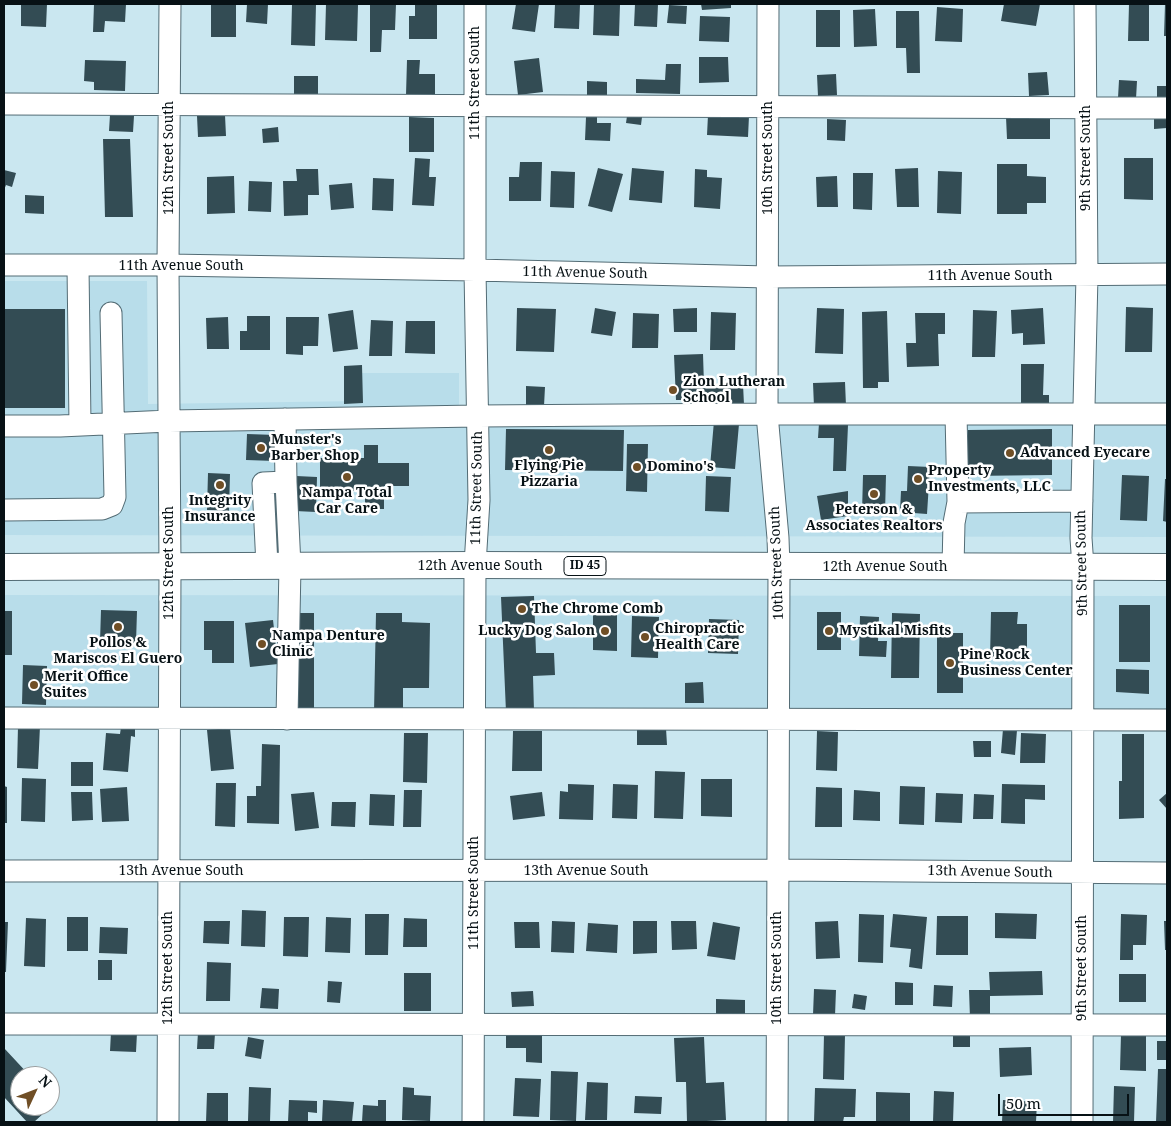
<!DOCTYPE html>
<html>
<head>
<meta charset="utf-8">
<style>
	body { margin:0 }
	#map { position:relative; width:1171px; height:1126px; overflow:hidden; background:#cae7f0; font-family:"Noto Serif",serif }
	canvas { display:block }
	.frame { position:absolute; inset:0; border:5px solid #071115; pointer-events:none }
	.north { position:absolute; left:10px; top:1066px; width:50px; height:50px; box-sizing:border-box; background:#fff; border:1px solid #9ca0a1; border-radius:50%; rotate:47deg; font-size:14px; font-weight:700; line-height:20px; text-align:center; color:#071115 }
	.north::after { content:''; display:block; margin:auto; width:18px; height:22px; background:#704f26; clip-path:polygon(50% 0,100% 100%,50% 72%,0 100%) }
	.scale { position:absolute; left:998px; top:1094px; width:131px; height:22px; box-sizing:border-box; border:2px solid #071115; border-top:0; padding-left:6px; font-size:15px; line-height:18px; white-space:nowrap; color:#071115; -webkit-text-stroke:4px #fff; paint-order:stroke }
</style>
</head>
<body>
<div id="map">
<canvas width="1171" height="1126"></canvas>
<div class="frame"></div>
<div class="north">N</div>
<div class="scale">50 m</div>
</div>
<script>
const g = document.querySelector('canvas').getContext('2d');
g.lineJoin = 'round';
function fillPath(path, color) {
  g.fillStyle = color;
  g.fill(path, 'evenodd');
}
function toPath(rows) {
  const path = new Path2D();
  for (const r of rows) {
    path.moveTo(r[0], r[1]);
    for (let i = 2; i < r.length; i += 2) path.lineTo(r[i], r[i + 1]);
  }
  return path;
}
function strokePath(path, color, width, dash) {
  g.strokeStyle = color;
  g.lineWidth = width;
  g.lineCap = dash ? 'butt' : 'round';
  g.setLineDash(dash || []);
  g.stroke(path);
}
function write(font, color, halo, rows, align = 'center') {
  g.font = font + ' "Noto Serif",serif';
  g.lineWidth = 5;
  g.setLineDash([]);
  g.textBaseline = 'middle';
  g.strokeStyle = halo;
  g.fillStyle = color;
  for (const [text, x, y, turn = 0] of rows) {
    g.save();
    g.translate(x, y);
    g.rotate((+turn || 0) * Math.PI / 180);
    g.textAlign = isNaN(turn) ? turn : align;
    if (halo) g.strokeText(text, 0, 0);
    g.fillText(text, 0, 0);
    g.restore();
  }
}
fillPath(toPath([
	[4,281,147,281,148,404,362,401,362,373,459,373,459,406,1167,412,1167,537,4,535],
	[4,595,1167,596,1167,725,4,725]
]), '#b8ddea');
fillPath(toPath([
	[21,4,47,4,46,27,21,26],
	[94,4,126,4,125,22,105,21,104,32,93,32],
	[211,4,236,4,236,37,211,37],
	[247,4,268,4,267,24,246,22],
	[292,4,316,4,315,46,291,45],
	[326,4,358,5,357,41,325,40],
	[370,4,396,4,395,30,382,30,381,52,370,52],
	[415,4,437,4,437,39,409,39,409,16,415,16],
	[516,4,539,4,535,32,512,29],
	[555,4,580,4,579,29,554,28],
	[594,4,620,4,619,36,593,35],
	[635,4,658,4,657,27,634,26],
	[701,4,731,4,731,8,702,10],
	[1004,4,1040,4,1036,26,1001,21],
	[1129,4,1149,4,1149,41,1128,41],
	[1165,4,1167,4,1167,36,1164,36],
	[669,5,687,6,686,24,667,23],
	[937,7,963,9,962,42,935,41],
	[875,9,877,46,854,47,853,10],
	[816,10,840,10,840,47,816,47],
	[896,11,919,11,920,73,907,73,906,48,896,48],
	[700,16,730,17,729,42,699,41],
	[699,57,728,57,729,82,699,83],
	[539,58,543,92,518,95,514,61],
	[85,60,126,61,125,91,94,90,94,82,84,81],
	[407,60,420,60,419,74,435,74,435,96,406,95],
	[666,64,681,64,680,94,636,93,636,79,665,80],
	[1047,72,1049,95,1029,96,1028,73],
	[836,74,837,95,818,96,817,75],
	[294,76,318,76,318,95,294,95],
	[1119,80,1137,81,1136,99,1118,98],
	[587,81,607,82,607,99,587,98],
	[1157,86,1167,86,1167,99,1157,99],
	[110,115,134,116,133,132,109,131],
	[225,115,226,136,198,137,197,116],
	[708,115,749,116,748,137,707,135],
	[627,116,642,117,641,125,626,123],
	[1050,116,1050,139,1007,139,1006,117],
	[1167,116,1167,128,1154,129,1154,117],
	[409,117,434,118,434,152,409,152],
	[586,117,597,117,597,123,611,123,610,141,585,140],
	[827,119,846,120,845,141,827,140],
	[278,127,279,142,263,143,262,129],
	[103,139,130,139,133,217,105,217],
	[415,158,430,159,429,177,436,177,434,206,412,205],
	[1124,158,1153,158,1153,200,1124,199],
	[520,162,542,162,541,201,509,201,509,177,519,177],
	[997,164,1027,164,1027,176,1046,177,1046,203,1027,203,1027,214,997,214],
	[598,168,623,174,612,212,588,206],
	[632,168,664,171,662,203,629,200],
	[918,168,919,207,897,207,895,169],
	[296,169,318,169,319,195,308,195,308,215,284,216,283,181,297,181],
	[695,169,707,170,707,177,722,178,720,209,694,207],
	[4,170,16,173,12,187,6,185,4,190],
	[551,171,575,172,574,208,550,207],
	[938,171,962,172,961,214,937,213],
	[853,173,873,173,872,210,853,209],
	[234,176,235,213,207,214,207,177],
	[837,176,838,207,817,207,816,177],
	[373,178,394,179,393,211,372,210],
	[249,181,272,182,271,212,248,211],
	[352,183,354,208,331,210,329,185],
	[25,195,44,196,44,214,25,213],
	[1126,307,1153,308,1152,352,1125,352],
	[517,308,556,309,554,352,516,351],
	[595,308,616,312,612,336,591,333],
	[697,308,697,332,674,332,673,309],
	[817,308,844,309,843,354,815,353],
	[1043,308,1045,344,1023,345,1023,333,1012,334,1011,310],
	[4,309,65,309,65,408,4,408],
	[353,310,358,349,333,352,328,314],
	[973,310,997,311,995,357,972,357],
	[887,311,889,382,878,382,878,388,863,388,862,312],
	[711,312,736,313,735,350,710,350],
	[633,313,659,314,658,348,632,348],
	[915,313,945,313,945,334,938,334,939,366,907,367,906,343,916,343],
	[247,316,270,316,270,350,240,350,240,331,247,331],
	[228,317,229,349,207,349,206,318],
	[286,317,319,317,318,346,303,346,303,355,286,354],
	[371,320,393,321,392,356,369,356],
	[406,321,435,321,435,354,405,353],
	[703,354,704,385,743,384,744,405,706,406,705,393,687,393,687,400,676,400,674,355],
	[1021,364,1044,364,1043,395,1049,395,1049,406,1021,406],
	[362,365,363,403,344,404,344,366],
	[845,382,846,406,814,407,813,383],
	[526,386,545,387,544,406,526,406],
	[714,421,739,424,735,469,710,467],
	[819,423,848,425,846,471,833,471,834,438,818,438],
	[506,429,624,430,623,471,505,470],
	[1052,429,1052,475,968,476,968,430],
	[247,434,276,435,275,461,246,460],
	[627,444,648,444,647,492,626,491],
	[364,445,378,445,378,463,409,463,409,486,384,486,384,509,365,509,365,491,320,491,320,458,364,458],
	[908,466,930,467,927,514,900,512,901,491,907,491],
	[208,473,230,474,229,511,207,510],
	[863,475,886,475,885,513,862,513],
	[1122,475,1149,476,1147,521,1120,520],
	[296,476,317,477,316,512,295,511],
	[706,476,731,477,729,512,705,511],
	[1165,479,1167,479,1167,522,1163,521],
	[848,491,848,516,821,520,817,496],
	[534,596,536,653,554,653,555,675,533,676,534,711,506,712,501,597],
	[1119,605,1150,605,1150,662,1119,662],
	[101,610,137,611,136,643,100,642],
	[4,611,12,611,12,655,4,655],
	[593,612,617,612,617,651,593,650],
	[817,612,841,612,841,650,817,650],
	[991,612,1018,612,1017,624,1027,624,1027,658,990,658],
	[292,613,314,613,314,708,292,708],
	[376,613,402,613,402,622,430,623,429,688,403,688,403,712,374,712],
	[892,613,920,614,919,678,891,678],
	[632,616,659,617,658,658,631,657],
	[860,616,879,617,878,641,887,641,886,657,859,656],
	[709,619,739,620,738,654,708,653],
	[273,620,278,664,250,667,245,623],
	[204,621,234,621,234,663,212,663,212,650,204,650],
	[937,633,963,633,963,693,937,693],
	[23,665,47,666,46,705,22,704],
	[1116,669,1149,670,1149,694,1116,692],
	[703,682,704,703,685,703,685,683],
	[18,726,40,726,38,769,17,768],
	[121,727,135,728,135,737,131,736,128,772,103,770,106,733,120,734],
	[230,728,234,769,211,771,207,730],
	[666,728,667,745,637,745,637,729],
	[1003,729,1017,730,1015,755,1001,753],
	[513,731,542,731,542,771,512,771],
	[817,731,838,732,837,771,816,770],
	[404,733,428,733,427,783,403,782],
	[1021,733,1046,734,1045,763,1020,763],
	[1122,734,1144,734,1144,818,1119,819,1119,781,1122,781],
	[973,741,991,741,991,757,974,757],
	[262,744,280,745,279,824,247,823,247,796,256,796,256,786,261,786],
	[71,762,93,762,93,786,71,786],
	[655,771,685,772,683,819,654,818],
	[22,778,46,779,45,822,21,821],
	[701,779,732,779,732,817,701,816],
	[216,783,236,783,235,827,215,826],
	[568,784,594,785,593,820,559,819,560,791,568,792],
	[613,784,638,785,637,819,612,818],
	[1002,784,1045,785,1045,800,1025,799,1025,824,1001,823],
	[4,786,7,787,7,823,4,823],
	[900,786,925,787,924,825,899,824],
	[127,787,129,821,102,822,100,789],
	[816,787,842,788,842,827,815,827],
	[404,790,422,790,421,827,403,827],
	[854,790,880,792,880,821,853,820],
	[71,792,92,792,93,820,72,821],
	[314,792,319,828,295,831,291,794],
	[542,792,545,816,513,820,510,796],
	[936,793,963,794,962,823,935,822],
	[1167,793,1167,809,1159,800],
	[370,794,395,795,394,826,369,825],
	[974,794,994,795,993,819,973,819],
	[332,802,356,802,355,827,331,826],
	[242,910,266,911,265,947,241,946],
	[995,913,1037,914,1036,939,995,938],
	[365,914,389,914,388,955,365,955],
	[859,914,884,915,883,963,858,962],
	[893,914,927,917,922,969,909,967,911,949,890,947],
	[1121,914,1147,915,1146,945,1133,945,1133,960,1120,960],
	[937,916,968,916,968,955,936,955],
	[67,917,88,917,88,951,67,951],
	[284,917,309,917,308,957,283,956],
	[326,917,351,918,350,953,325,952],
	[26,918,46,919,45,967,24,966],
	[404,918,427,919,427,947,403,947],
	[204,921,230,921,229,944,203,943],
	[552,921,575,922,574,953,551,952],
	[633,921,657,921,657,953,633,954],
	[671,921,696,921,697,949,672,950],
	[838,921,840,958,816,959,815,922],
	[1164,921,1167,921,1167,950,1165,950],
	[4,922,8,922,6,972,4,972],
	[514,922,539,922,540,948,515,948],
	[713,922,740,927,735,960,707,956],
	[588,923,618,925,617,953,586,951],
	[100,927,128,928,127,954,99,953],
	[98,960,112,960,112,980,98,980],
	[207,962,231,963,230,1001,206,1001],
	[1042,971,1043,995,990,996,990,1018,970,1018,969,990,990,990,989,972],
	[404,973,431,973,431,1011,404,1011],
	[1119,974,1146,974,1146,1002,1119,1002],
	[328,981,342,982,340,1003,327,1002],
	[895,982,913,983,913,1005,895,1005],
	[934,985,953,986,952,1007,933,1006],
	[262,988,279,989,278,1009,260,1008],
	[814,989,836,990,835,1016,813,1015],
	[533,991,534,1006,512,1007,511,992],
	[854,994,867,996,865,1010,852,1008],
	[716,999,745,1000,745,1017,716,1016],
	[506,1031,542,1032,542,1063,526,1062,526,1048,506,1048],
	[111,1032,137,1033,136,1052,110,1051],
	[198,1032,215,1033,214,1049,197,1049],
	[953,1032,970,1032,970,1047,953,1047],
	[824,1034,845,1035,844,1080,823,1079],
	[1121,1034,1146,1034,1146,1071,1120,1070],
	[248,1037,264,1040,261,1059,245,1056],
	[704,1037,706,1083,724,1082,726,1120,687,1122,686,1082,676,1082,674,1038],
	[1157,1041,1167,1041,1167,1060,1157,1060],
	[1031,1047,1032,1075,1000,1077,999,1048],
	[4,1048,30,1076,20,1076,20,1106,50,1106,50,1098,55,1103,34,1122,27,1122,4,1097],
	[1158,1069,1167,1069,1167,1122,1156,1122],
	[551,1071,578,1072,576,1121,550,1120],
	[515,1078,541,1079,539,1117,513,1116],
	[587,1082,608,1083,607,1120,585,1120],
	[1114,1086,1135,1087,1134,1122,1113,1122],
	[249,1087,271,1088,270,1122,248,1121],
	[403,1087,414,1088,414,1095,431,1096,430,1121,402,1120],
	[815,1088,856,1089,855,1117,844,1117,843,1122,814,1122],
	[934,1091,954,1092,953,1122,933,1122],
	[876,1092,910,1093,910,1122,876,1122],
	[207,1093,228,1093,228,1122,206,1122],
	[635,1096,662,1097,661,1114,634,1113],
	[289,1100,317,1101,317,1113,308,1112,308,1122,288,1122],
	[323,1100,354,1102,352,1122,322,1122],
	[378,1100,386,1100,386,1122,362,1122,363,1105,378,1106],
	[1003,1100,1037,1102,1036,1122,1002,1122]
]), '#334c54');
const minor = toPath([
	[768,4,767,414,778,538,779,567,777,1122],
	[4,104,1167,108],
	[4,265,168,265,475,270,768,277,1167,274],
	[78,266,80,425],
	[285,419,286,482,290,566,287,719],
	[4,426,60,426,169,421,477,416,767,414,1167,414],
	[958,502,1082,501],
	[4,510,102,509,112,505,115,497,111,313],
	[267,566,263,483,286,482],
	[953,567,954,523,958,502,956,414],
	[4,718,1167,720],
	[4,871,777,870,1167,873],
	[4,1024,1167,1025],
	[168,1122,170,567,168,265,170,4],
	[473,1122,475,565,479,500,475,270,475,4],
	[1082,1122,1083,567,1081,538,1087,275,1085,4]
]);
const major = toPath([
	[4,567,475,565,1167,567]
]);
strokePath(minor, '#536c75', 23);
strokePath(major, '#536c75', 28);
strokePath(minor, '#fff', 21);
strokePath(major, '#fff', 26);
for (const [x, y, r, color] of [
	[673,390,5,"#704f26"],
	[261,448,5,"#704f26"],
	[549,450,5,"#704f26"],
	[1010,453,5,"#704f26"],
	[637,467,5,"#704f26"],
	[347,477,5,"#704f26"],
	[918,479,5,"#704f26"],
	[220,485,5,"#704f26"],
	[874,494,5,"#704f26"],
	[522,609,5,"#704f26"],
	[118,627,5,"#704f26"],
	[605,631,5,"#704f26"],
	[829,631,5,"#704f26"],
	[645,637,5,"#704f26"],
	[262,644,5,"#704f26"],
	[950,663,5,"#704f26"],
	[34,685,5,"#704f26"]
]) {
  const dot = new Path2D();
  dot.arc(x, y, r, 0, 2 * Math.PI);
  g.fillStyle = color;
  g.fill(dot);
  strokePath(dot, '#fff', 2);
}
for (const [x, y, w] of [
	[585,566,42]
]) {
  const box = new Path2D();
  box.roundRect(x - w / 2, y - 9.5, w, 19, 4);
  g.fillStyle = '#fff';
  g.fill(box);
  strokePath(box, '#071115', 1);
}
write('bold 12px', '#071115', null, [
	["ID 45",585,566]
]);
write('14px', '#071115', '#fff', [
	["11th Street South",475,83,-90],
	["12th Street South",169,158,-90],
	["10th Street South",768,158,-90],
	["9th Street South",1086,158,-90],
	["11th Avenue South",181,266],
	["11th Avenue South",585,273,1],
	["11th Avenue South",990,276],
	["11th Street South",477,488,-89],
	["12th Street South",169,563,-90],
	["10th Street South",777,563,-92],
	["9th Street South",1082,563,-91],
	["12th Avenue South",480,566],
	["12th Avenue South",885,567],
	["13th Avenue South",181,871],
	["13th Avenue South",586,871],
	["13th Avenue South",990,872,1],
	["11th Street South",474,893,-90],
	["12th Street South",168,968,-90],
	["10th Street South",777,968,-90],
	["9th Street South",1082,968,-90]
]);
write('bold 14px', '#071115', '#fff', [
	["Zion Lutheran",683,382],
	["School",683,398],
	["Munster's",271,440],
	["Barber Shop",271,456],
	["Advanced Eyecare",1020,453],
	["Flying Pie",549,466,"center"],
	["Pizzaria",549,482,"center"],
	["Domino's",647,467],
	["Property",928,471],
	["Investments, LLC",928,487],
	["Nampa Total",347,493,"center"],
	["Car Care",347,509,"center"],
	["Integrity",220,501,"center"],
	["Insurance",220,517,"center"],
	["Peterson &",874,510,"center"],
	["Associates Realtors",874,526,"center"],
	["The Chrome Comb",532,609],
	["Chiropractic",655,629],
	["Health Care",655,645],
	["Lucky Dog Salon",595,631,"right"],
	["Mystikal Misfits",839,631],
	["Nampa Denture",272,636],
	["Clinic",272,652],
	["Pollos &",118,643,"center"],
	["Mariscos El Guero",118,659,"center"],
	["Pine Rock",960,655],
	["Business Center",960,671],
	["Merit Office",44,677],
	["Suites",44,693]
], 'left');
</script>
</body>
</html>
